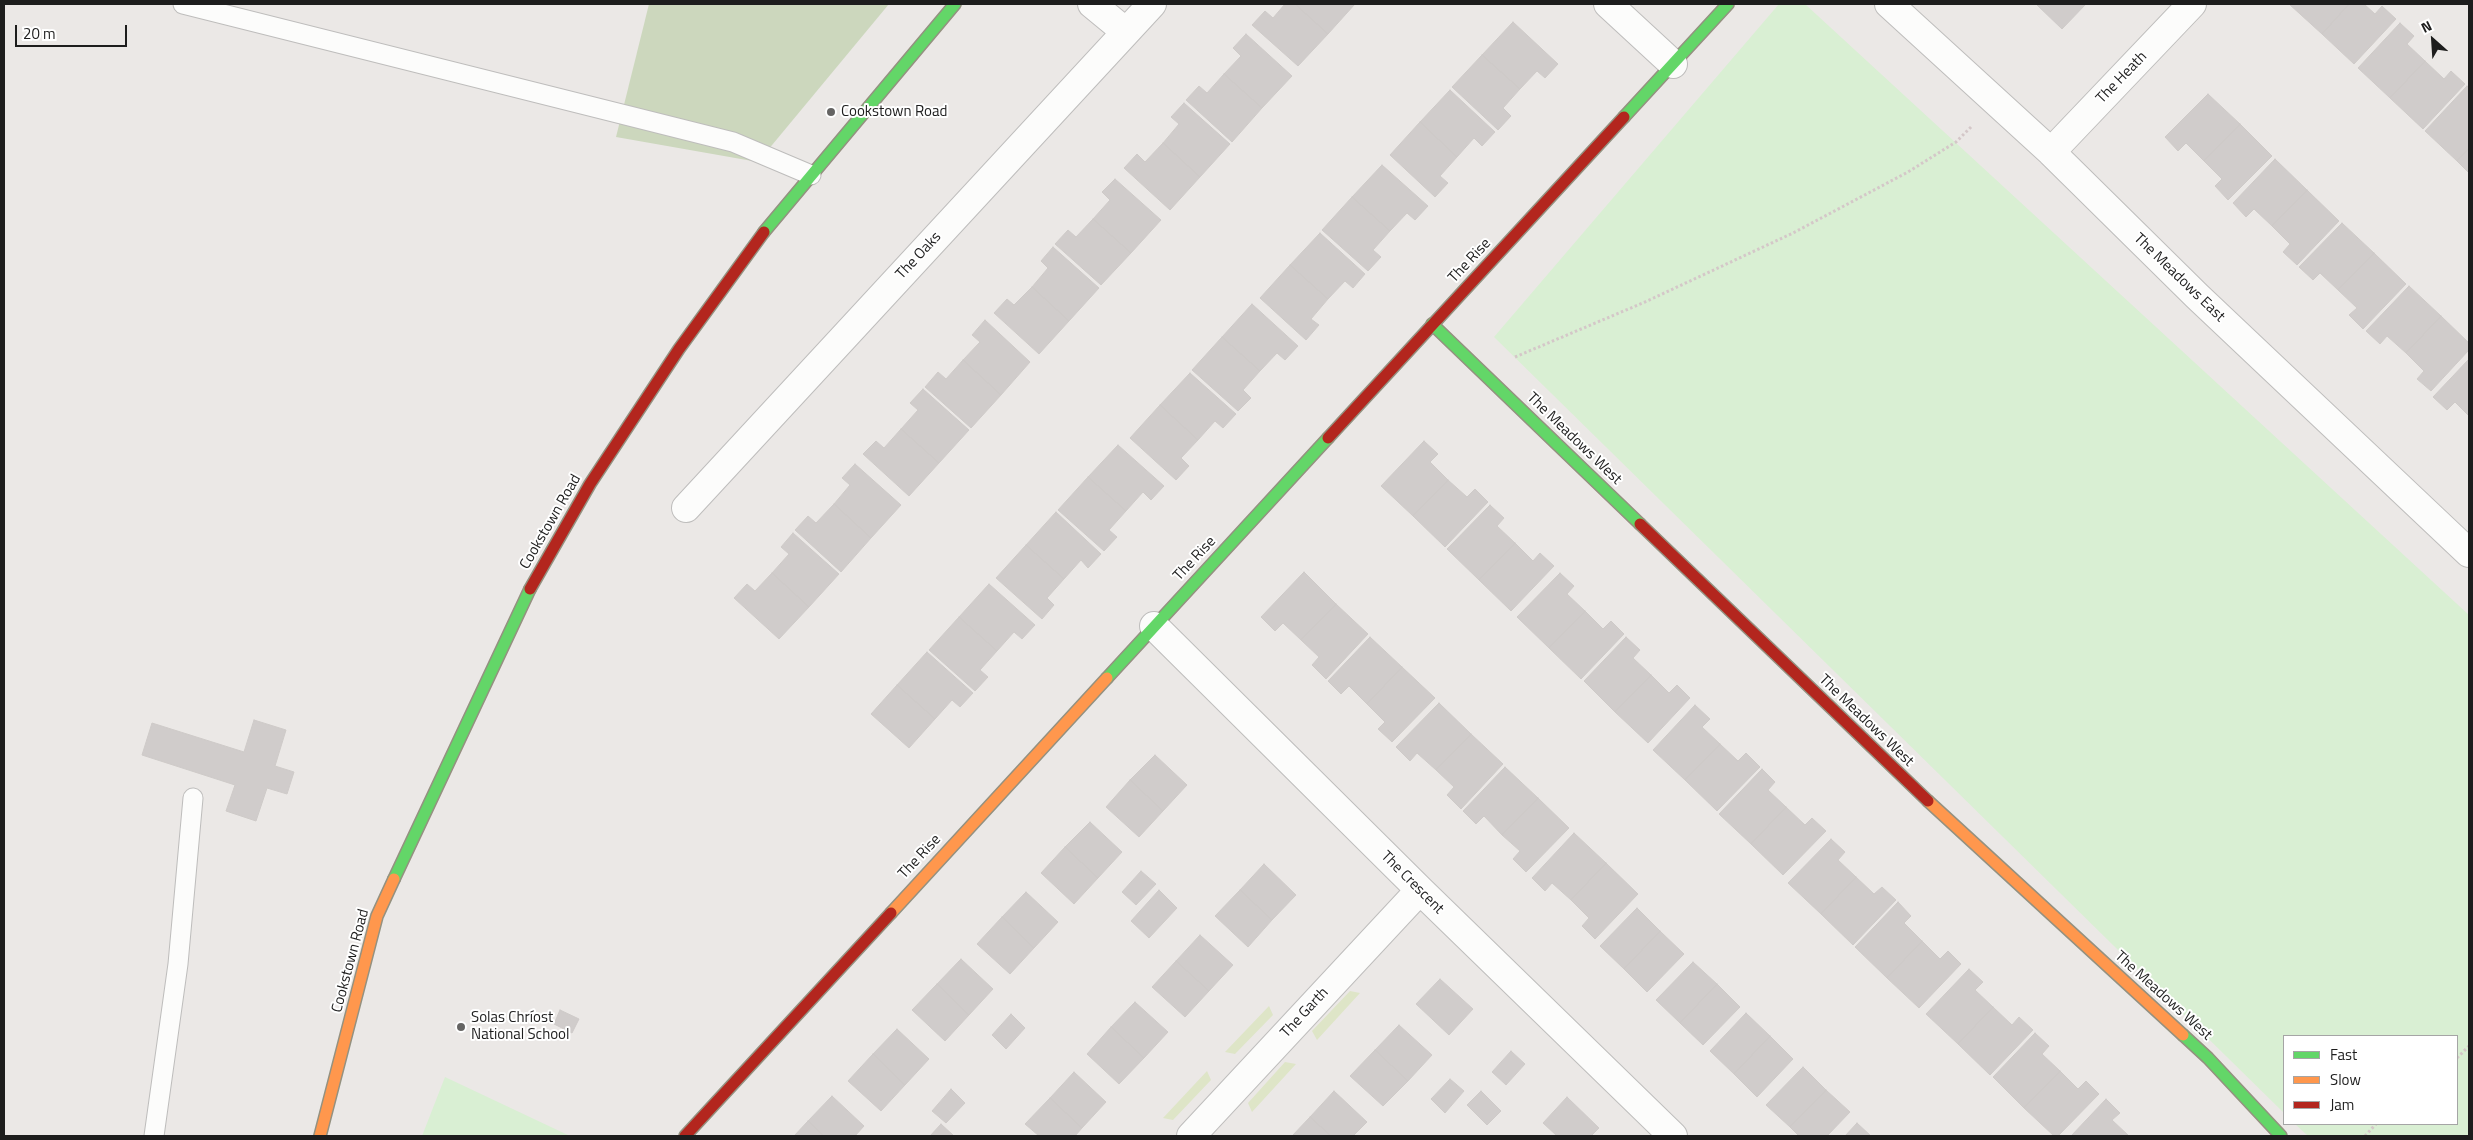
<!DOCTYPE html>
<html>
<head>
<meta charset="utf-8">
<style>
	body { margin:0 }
	#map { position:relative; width:2473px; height:1140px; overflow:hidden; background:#ebe8e6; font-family:"Titillium Web",sans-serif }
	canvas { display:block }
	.frame { position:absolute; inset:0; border:5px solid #1d1d1d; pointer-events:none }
	.legend { position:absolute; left:2283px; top:1035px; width:175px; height:90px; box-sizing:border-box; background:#fff; border:1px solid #a5a5a5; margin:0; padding:6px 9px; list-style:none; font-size:15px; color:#1d1d1d }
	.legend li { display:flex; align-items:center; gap:10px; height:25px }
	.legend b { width:25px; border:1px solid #a5a5a5 }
	.north { position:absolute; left:2408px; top:15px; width:50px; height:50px; -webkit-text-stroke:4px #fff; paint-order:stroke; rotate:334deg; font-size:14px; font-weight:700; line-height:20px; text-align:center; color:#1d1d1d }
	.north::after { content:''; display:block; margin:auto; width:18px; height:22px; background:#1d1d1d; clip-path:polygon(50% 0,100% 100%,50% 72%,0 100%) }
	.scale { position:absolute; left:15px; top:25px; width:112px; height:22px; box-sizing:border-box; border:2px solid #1d1d1d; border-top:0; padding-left:6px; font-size:15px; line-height:18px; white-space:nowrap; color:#1d1d1d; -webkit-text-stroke:4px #fff; paint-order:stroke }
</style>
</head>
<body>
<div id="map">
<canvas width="2473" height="1140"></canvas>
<div class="frame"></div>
<ul class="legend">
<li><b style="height:6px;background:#63d668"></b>Fast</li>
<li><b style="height:6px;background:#ff974d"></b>Slow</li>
<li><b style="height:6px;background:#b3261e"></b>Jam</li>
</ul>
<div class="north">N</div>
<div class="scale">20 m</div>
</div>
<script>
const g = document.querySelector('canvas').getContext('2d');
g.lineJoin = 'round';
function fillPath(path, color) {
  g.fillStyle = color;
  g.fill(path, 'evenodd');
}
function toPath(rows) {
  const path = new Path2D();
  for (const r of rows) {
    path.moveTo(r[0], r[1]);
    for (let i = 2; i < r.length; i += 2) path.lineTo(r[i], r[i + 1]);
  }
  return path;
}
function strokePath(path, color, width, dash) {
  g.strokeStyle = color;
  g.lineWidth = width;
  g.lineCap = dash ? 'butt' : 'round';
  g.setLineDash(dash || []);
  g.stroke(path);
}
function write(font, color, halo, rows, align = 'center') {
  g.font = font + ' "Titillium Web",sans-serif';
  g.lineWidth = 4;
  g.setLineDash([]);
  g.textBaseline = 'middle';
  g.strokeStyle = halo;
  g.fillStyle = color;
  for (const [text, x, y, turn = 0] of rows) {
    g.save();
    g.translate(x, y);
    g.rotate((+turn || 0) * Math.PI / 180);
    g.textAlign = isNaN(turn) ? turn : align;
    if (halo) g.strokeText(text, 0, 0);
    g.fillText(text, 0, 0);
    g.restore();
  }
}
fillPath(toPath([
	[1350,991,1360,993,1317,1040,1312,1031],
	[1269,1006,1273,1015,1235,1054,1225,1052],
	[1285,1062,1296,1064,1252,1112,1248,1103],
	[1207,1071,1211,1080,1173,1120,1163,1118]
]), '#dee5c7');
fillPath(toPath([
	[649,4,889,4,758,162,616,137]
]), '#ccd7bd');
fillPath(toPath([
	[1779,4,1805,4,2469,615,2469,1136,2308,1136,2295,1124,2457,1124,2457,1036,2284,1036,2284,1113,1494,337],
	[445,1077,570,1136,422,1136]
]), '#d9efd3');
const building = toPath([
	[1285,4,1295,4,1328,34,1298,66,1252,25,1265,11,1273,18,1285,4],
	[1295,4,1355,4,1328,34,1295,4],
	[2038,4,2086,4,2062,29,2037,5,2038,4],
	[2289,4,2349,4,2322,34,2289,4],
	[2349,4,2364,4,2375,14,2382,6,2396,19,2354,64,2322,34,2349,4],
	[1513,22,1558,64,1545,78,1537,71,1520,89,1482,55,1513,22],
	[2400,23,2414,36,2407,44,2425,61,2390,98,2358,68,2400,23],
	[1246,34,1292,76,1262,108,1224,74,1241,56,1233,48,1246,34],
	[1482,55,1520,89,1503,108,1511,116,1498,130,1452,87,1482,55],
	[2425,61,2444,79,2451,71,2465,84,2423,129,2390,98,2425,61],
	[1224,74,1262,108,1232,142,1186,100,1199,86,1207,93,1224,74],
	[2467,86,2469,88,2469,148,2457,161,2425,131,2467,86],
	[1450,90,1495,132,1482,146,1474,138,1457,157,1420,122,1450,90],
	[2208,94,2240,124,2204,161,2186,143,2178,151,2165,137,2208,94],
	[1184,103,1230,144,1200,177,1163,143,1179,124,1171,117,1184,103],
	[1420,122,1457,157,1440,176,1448,183,1435,197,1390,155,1420,122],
	[2240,124,2272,156,2228,200,2215,186,2222,179,2204,161,2240,124],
	[1163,143,1200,177,1170,210,1124,168,1137,154,1145,162,1163,143],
	[2469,148,2469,173,2457,161,2469,148],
	[2275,159,2307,190,2272,226,2254,209,2246,217,2233,203,2275,159],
	[1382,165,1428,206,1415,220,1407,213,1390,231,1352,197,1382,165],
	[1115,179,1161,220,1131,253,1093,219,1110,200,1102,192,1115,179],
	[2307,190,2339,221,2297,265,2283,252,2290,244,2272,226,2307,190],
	[1352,197,1390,231,1373,250,1381,257,1368,271,1322,230,1352,197],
	[1093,219,1131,253,1101,285,1055,244,1068,230,1076,237,1093,219],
	[2342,223,2374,253,2338,290,2320,273,2313,280,2299,267,2342,223],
	[1320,233,1365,274,1353,288,1345,281,1328,299,1290,265,1320,233],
	[1053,247,1099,288,1069,321,1032,287,1048,268,1041,261,1053,247],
	[2374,253,2406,284,2363,329,2349,315,2357,308,2338,290,2374,253],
	[1290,265,1328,299,1311,319,1319,325,1306,340,1260,298,1290,265],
	[2409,286,2441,316,2406,353,2387,336,2380,344,2366,331,2409,286],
	[1032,287,1069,321,1039,354,994,313,1007,299,1014,305,1032,287],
	[1252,304,1298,346,1285,360,1277,353,1260,371,1222,337,1252,304],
	[2441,316,2469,343,2469,350,2431,391,2417,379,2424,371,2406,353,2441,316],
	[985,320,1030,362,1001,395,963,360,980,342,972,335,985,320],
	[1222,337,1260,371,1243,390,1251,398,1238,411,1192,370,1222,337],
	[2469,359,2469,416,2455,402,2447,410,2433,397,2469,359],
	[963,360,1001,395,971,428,925,387,938,372,946,379,963,360],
	[1190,373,1236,414,1223,428,1215,421,1198,440,1160,405,1190,373],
	[923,389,969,430,939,463,901,429,918,410,910,403,923,389],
	[1160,405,1198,440,1181,458,1189,466,1176,480,1130,438,1160,405],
	[901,429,939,463,909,496,863,454,876,441,884,448,901,429],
	[1424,441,1438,454,1430,462,1448,480,1413,516,1381,486,1424,441],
	[1118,445,1164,486,1151,500,1143,492,1126,511,1088,477,1118,445],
	[855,464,901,505,871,538,834,504,850,485,842,478,855,464],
	[1088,477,1126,511,1109,530,1117,537,1104,551,1058,510,1088,477],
	[1448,480,1467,497,1475,489,1488,502,1445,547,1413,516,1448,480],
	[834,504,871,538,841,572,795,530,808,516,816,523,834,504],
	[1490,505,1504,518,1497,526,1515,543,1479,580,1447,549,1490,505],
	[1056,512,1101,554,1088,568,1081,560,1064,579,1026,545,1056,512],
	[793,533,839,574,809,607,772,573,789,554,781,547,793,533],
	[1515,543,1533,561,1540,553,1554,566,1511,611,1479,580,1515,543],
	[1026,545,1064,579,1047,598,1054,605,1042,619,996,578,1026,545],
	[1304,572,1336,604,1301,640,1283,623,1275,631,1261,617,1304,572],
	[772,573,809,607,779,639,734,598,747,584,755,591,772,573],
	[1560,573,1574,586,1567,594,1585,611,1549,648,1517,617,1560,573],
	[989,584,1035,625,1022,639,1014,632,997,651,959,617,989,584],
	[1336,604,1368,634,1326,679,1312,665,1319,657,1301,640,1336,604],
	[1585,611,1603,629,1611,621,1624,634,1581,679,1549,648,1585,611],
	[959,617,997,651,980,670,988,677,975,691,929,650,959,617],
	[1370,637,1402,667,1367,704,1349,686,1341,694,1328,681,1370,637],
	[1626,637,1640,650,1633,658,1651,675,1615,712,1584,681,1626,637],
	[927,652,973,693,960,707,952,700,935,719,897,685,927,652],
	[1402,667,1435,698,1392,742,1378,729,1385,722,1367,704,1402,667],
	[1651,675,1669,693,1677,685,1690,698,1648,743,1615,712,1651,675],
	[897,685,935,719,909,748,871,714,897,685],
	[1439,703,1471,734,1436,770,1417,753,1410,761,1396,747,1439,703],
	[1695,705,1710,719,1702,727,1720,744,1685,780,1653,750,1695,705],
	[254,720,286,730,275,766,294,772,287,794,267,788,256,821,226,811,235,785,142,755,152,723,244,752,254,720],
	[1471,734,1503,764,1461,809,1447,795,1454,787,1436,770,1471,734],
	[1720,744,1738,761,1746,753,1760,767,1717,811,1685,780,1720,744],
	[1155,755,1187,785,1163,811,1130,780,1155,755],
	[1505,767,1538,798,1502,835,1484,816,1476,824,1463,811,1505,767],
	[1762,769,1775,782,1768,790,1786,807,1751,844,1719,814,1762,769],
	[1130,780,1163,811,1139,837,1106,807,1130,780],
	[1538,798,1569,828,1526,872,1513,859,1520,851,1502,835,1538,798],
	[1786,807,1805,825,1812,818,1826,831,1783,875,1751,844,1786,807],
	[1090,822,1122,852,1098,878,1065,847,1090,822],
	[1574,833,1606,863,1571,900,1552,883,1545,891,1532,878,1574,833],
	[1831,839,1845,852,1838,860,1856,877,1821,914,1788,883,1831,839],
	[1065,847,1098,878,1074,904,1041,873,1065,847],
	[1606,863,1638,894,1595,939,1582,926,1589,918,1571,900,1606,863],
	[1264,864,1296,895,1272,920,1240,890,1264,864],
	[1141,871,1156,884,1136,905,1122,892,1141,871],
	[1856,877,1874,894,1882,887,1896,900,1853,945,1821,914,1856,877],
	[1159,890,1177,908,1149,938,1131,921,1159,890],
	[1240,890,1272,920,1248,947,1215,916,1240,890],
	[1026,892,1058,922,1034,948,1002,917,1026,892],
	[1898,902,1911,916,1904,923,1922,941,1887,978,1855,947,1898,902],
	[1637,908,1660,931,1624,969,1600,946,1637,908],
	[1002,917,1034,948,1010,974,977,944,1002,917],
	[1660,931,1684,954,1647,992,1624,969,1660,931],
	[1200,935,1233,965,1209,991,1176,961,1200,935],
	[1922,941,1940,959,1948,951,1961,964,1919,1008,1887,978,1922,941],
	[961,959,993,989,969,1015,937,984,961,959],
	[1176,961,1209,991,1185,1017,1152,987,1176,961],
	[1693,962,1717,984,1680,1023,1656,1000,1693,962],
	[1969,969,1983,982,1975,990,1993,1007,1958,1044,1926,1014,1969,969],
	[1440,979,1473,1009,1449,1035,1416,1004,1440,979],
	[937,984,969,1015,945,1041,912,1010,937,984],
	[1717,984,1740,1007,1703,1045,1680,1023,1717,984],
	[1135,1002,1168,1032,1144,1058,1111,1027,1135,1002],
	[1993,1007,2012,1025,2019,1017,2033,1030,1990,1075,1958,1044,1993,1007],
	[560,1010,579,1019,572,1033,554,1024,560,1010],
	[1746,1013,1770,1036,1734,1074,1710,1051,1746,1013],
	[1011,1014,1025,1028,1006,1049,992,1035,1011,1014],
	[1399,1025,1432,1055,1408,1081,1375,1050,1399,1025],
	[1111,1027,1144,1058,1119,1084,1087,1054,1111,1027],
	[897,1029,929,1059,905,1085,873,1054,897,1029],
	[2035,1033,2049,1046,2042,1054,2060,1071,2024,1108,1993,1077,2035,1033],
	[1770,1036,1793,1059,1757,1097,1734,1074,1770,1036],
	[1375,1050,1408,1081,1383,1106,1350,1076,1375,1050],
	[1511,1051,1525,1064,1506,1085,1492,1072,1511,1051],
	[873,1054,905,1085,881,1111,848,1081,873,1054],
	[1803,1067,1826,1090,1790,1127,1766,1105,1803,1067],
	[2060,1071,2078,1089,2086,1081,2099,1094,2058,1136,2054,1136,2024,1108,2060,1071],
	[1074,1072,1106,1102,1082,1128,1050,1098,1074,1072],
	[1450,1079,1464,1091,1445,1113,1431,1099,1450,1079],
	[951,1089,965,1103,946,1123,932,1111,951,1089],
	[1826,1090,1850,1112,1827,1136,1799,1136,1790,1127,1826,1090],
	[1334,1091,1367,1122,1353,1136,1331,1136,1310,1117,1334,1091],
	[1481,1091,1501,1111,1487,1125,1467,1105,1481,1091],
	[832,1096,864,1126,855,1136,824,1136,808,1121,832,1096],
	[1567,1097,1599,1128,1591,1136,1557,1136,1543,1123,1567,1097],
	[1050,1098,1082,1128,1075,1136,1039,1136,1025,1124,1050,1098],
	[2106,1099,2120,1113,2112,1120,2129,1136,2071,1136,2106,1099],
	[1310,1117,1331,1136,1292,1136,1310,1117],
	[808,1121,824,1136,794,1136,808,1121],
	[1857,1123,1871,1136,1845,1136,1857,1123],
	[941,1124,954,1136,930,1136,941,1124]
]);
fillPath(building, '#d0cccb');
strokePath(building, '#cecac8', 1);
const lane = toPath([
	[183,4,733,142,811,175],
	[154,1136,178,964,193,798]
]);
const street = toPath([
	[1092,4,1126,32],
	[1608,4,1673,64],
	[1889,4,2051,152,2197,296,2469,553],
	[2051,152,2192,4],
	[686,508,1152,4],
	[1154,626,1420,890,1673,1136],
	[1191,1136,1420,890]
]);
const fast = toPath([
	[1624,117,1728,4],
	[764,232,955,4],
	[1432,324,1640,524],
	[1107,678,1328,438],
	[394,879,530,589],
	[2183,1035,2208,1058,2281,1136]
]);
const slow = toPath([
	[1928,801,2183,1035],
	[891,913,1107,678],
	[320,1136,377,916,394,879]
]);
const jam = toPath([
	[1328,438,1624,117],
	[1640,524,1928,801],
	[530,589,590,484,679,349,764,232],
	[685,1136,891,913]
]);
strokePath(lane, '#bebdbc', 21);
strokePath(street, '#bebdbc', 30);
strokePath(fast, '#949180', 14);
strokePath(slow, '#949180', 14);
strokePath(jam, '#949180', 14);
strokePath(toPath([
	[1515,357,1645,302,1793,233,1908,172,1956,142,1972,126],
	[2457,1058,2469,1046],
	[2365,1136,2376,1124]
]), '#d4c7c8', 3, [2.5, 2.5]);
strokePath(lane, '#fcfcfb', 19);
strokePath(street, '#fcfcfb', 28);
strokePath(fast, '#63d668', 11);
strokePath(slow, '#ff974d', 11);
strokePath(jam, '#b3261e', 11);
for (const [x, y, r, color] of [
	[831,112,5,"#656463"],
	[461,1027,5,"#656463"]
]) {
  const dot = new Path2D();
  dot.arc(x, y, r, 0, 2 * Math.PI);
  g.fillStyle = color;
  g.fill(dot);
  strokePath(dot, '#fff', 2);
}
write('15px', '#1d1d1d', '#fff', [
	["The Heath",2122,78,-46],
	["The Oaks",919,256,-47],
	["The Rise",1470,261,-47],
	["The Meadows East",2179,278,44],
	["The Meadows West",1574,439,44],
	["Cookstown Road",551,522,-60],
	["The Rise",1195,559,-47],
	["The Meadows West",1866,721,44],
	["The Rise",920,857,-47],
	["The Crescent",1412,883,45],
	["Cookstown Road",351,961,-75],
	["The Meadows West",2163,996,42],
	["The Garth",1305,1013,-47]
]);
write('15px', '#1d1d1d', '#fff', [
	["Cookstown Road",841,112],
	["Solas Chríost",471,1018],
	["National School",471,1035]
], 'left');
</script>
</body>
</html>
